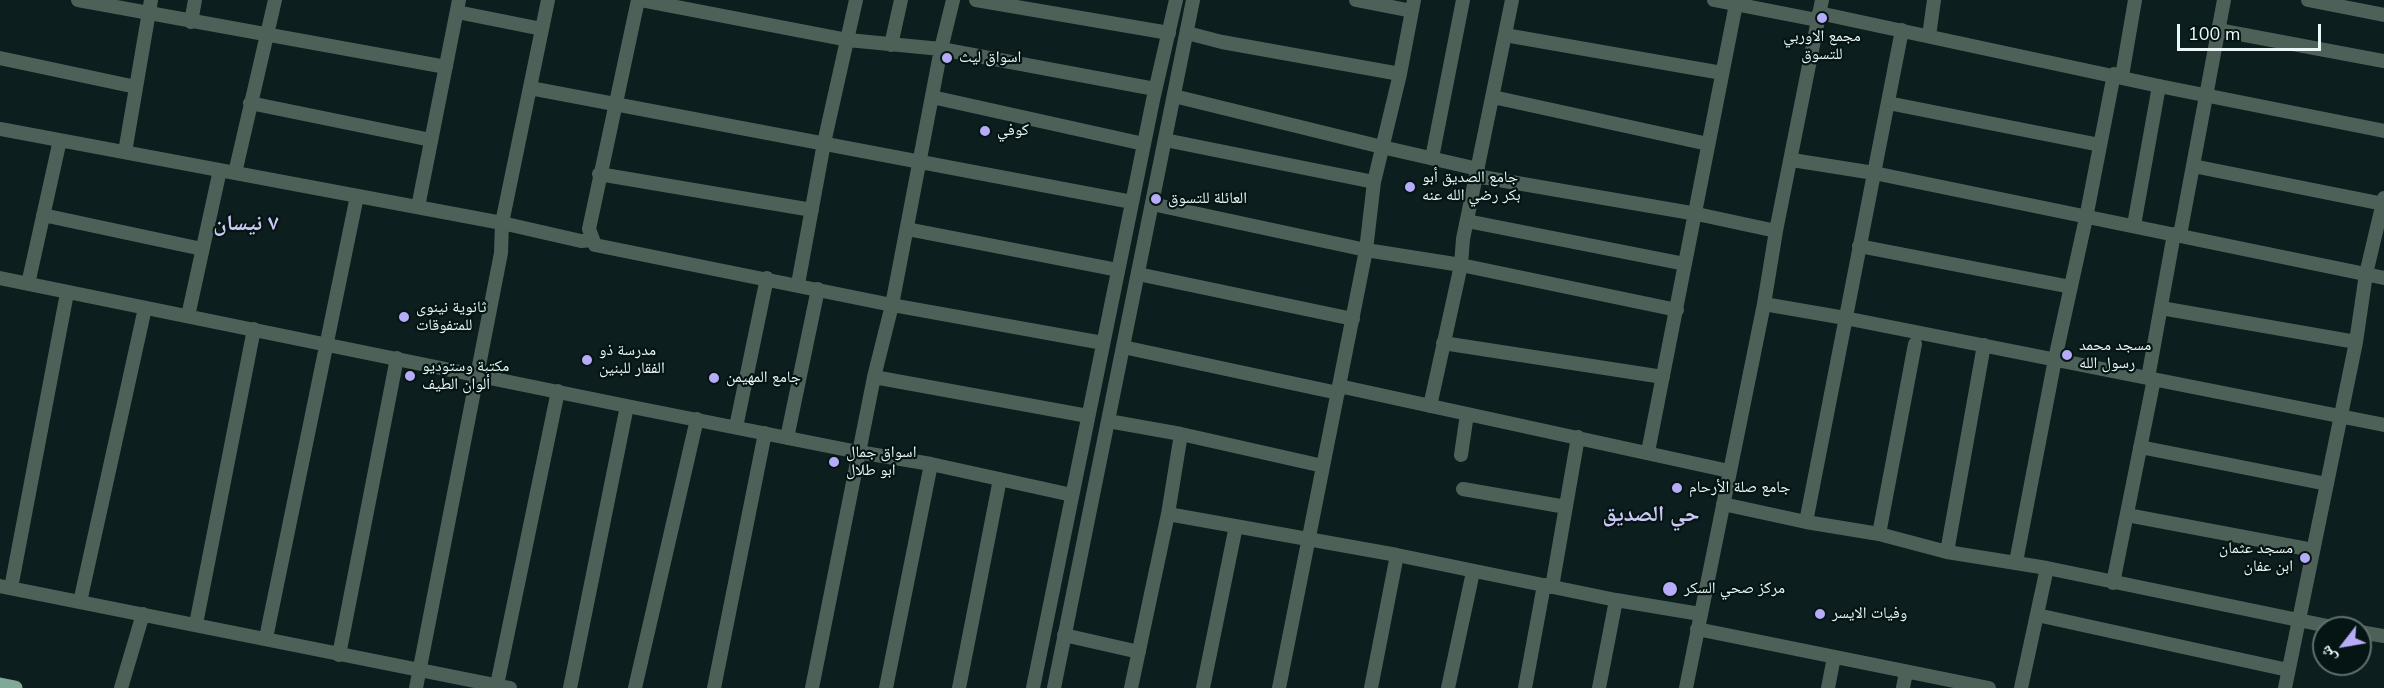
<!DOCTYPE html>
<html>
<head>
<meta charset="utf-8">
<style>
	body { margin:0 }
	#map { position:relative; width:2384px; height:688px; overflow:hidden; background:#0c1e1d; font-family:"Nunito Sans","Noto Naskh Arabic",sans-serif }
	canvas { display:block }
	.north { position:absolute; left:2312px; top:616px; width:60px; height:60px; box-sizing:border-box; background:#041514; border:2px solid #61706f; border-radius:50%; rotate:239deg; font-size:16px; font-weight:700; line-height:24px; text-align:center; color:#ecf8f7 }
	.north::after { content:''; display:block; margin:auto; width:21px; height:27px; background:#b6acf8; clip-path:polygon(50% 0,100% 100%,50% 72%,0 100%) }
	.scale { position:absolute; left:2177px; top:24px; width:144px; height:27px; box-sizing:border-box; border:3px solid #ecf8f7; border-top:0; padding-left:8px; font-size:18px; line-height:21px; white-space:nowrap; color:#ecf8f7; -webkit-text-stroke:4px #041514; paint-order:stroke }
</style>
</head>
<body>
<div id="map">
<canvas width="2384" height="688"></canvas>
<div class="north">ش</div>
<div class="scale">100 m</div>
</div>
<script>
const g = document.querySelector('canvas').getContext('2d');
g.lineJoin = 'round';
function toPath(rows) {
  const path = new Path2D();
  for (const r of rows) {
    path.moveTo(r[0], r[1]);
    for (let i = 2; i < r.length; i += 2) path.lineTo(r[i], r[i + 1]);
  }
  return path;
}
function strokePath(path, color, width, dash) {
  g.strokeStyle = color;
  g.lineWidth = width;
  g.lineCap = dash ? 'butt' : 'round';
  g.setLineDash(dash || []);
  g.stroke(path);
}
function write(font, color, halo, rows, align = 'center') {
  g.font = font + ' "Nunito Sans","Noto Naskh Arabic",sans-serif';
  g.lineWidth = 4.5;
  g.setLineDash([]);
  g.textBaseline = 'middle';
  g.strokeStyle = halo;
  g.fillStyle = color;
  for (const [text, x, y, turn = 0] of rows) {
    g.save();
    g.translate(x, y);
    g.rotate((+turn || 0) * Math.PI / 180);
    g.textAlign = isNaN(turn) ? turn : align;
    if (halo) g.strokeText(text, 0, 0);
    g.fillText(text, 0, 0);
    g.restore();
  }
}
strokePath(toPath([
	[78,0,446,67],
	[638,0,589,229,595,245,892,305,1103,343],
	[640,0,848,40,941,49,1155,89],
	[976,0,1169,33],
	[1356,0,1412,11],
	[1714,0,1817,20],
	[2308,0,2384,15],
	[457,12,542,29],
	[1819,13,2159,86,2384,131],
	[191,22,195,0],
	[2218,30,2384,61],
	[1187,33,1222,42,1400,74],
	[1505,35,1722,73],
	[1929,36,1934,0],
	[891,45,901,0],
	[0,58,136,87],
	[2122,76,2135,0],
	[530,88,1132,202],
	[1174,96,1382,147,1478,169],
	[932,97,1144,144],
	[1493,97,1708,144],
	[250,103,431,140],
	[1888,103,2100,145],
	[0,129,502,223,581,241,593,240],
	[1165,140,1374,182],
	[125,152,151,0],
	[1432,158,1463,0],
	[1792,160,1874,173,2384,278],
	[2193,166,2383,204],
	[235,173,275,0],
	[599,174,812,210],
	[1476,176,1697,214,1776,231],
	[1152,204,1366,250,1461,265,1677,310],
	[418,207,459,0],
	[43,215,202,249],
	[1467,221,1685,264],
	[2134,225,2159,86],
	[907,229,1118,270],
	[2180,235,2224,0],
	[1859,246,2071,287],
	[1138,274,1353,319],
	[0,278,627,406,858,452,931,464,1072,495],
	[28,284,60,140],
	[798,284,824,143,856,0],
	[1764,304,1845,318,2384,425],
	[2161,308,2356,342],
	[188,316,220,170],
	[1443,343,1663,377],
	[1123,347,1338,393],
	[874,377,1088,416],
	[2148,378,2174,234],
	[1339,386,1729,471],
	[1430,406,1461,265,1463,239,1512,0],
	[1108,421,1181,434,1323,466],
	[736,427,767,278],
	[787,438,818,289],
	[2140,447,2327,484],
	[1648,452,1736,4],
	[1461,455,1467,414],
	[1463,489,1566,507],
	[1723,504,1806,522,1879,534,1947,552,2047,568,2337,628],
	[1168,514,1397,555,1616,600,1700,614],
	[2127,515,2313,550],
	[1806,522,1902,30],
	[1879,534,1915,344],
	[1947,552,1984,345],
	[2016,562,2055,359,2086,218,2114,74],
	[2113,583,2154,379],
	[0,586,510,688],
	[1552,587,1578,437],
	[11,588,67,293],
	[80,602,145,308],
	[2037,615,2288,670],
	[196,624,254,329],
	[1697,629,1989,688],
	[2360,632,2384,636],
	[1064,635,1139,652],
	[266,638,357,196],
	[339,655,397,358],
	[497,685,558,391],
	[121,688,143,614],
	[416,688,501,253,502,223,548,0],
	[570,688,627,406],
	[635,688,697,419],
	[714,688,765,433],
	[812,688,874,377,892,305,941,49,953,0],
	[886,688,931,464],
	[959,688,1000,479],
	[1033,688,1153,100,1176,0],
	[1054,688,1193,0],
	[1131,688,1168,514,1181,434],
	[1203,688,1236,526],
	[1279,688,1366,250,1374,182,1400,74,1414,0],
	[1371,688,1397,555],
	[1448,688,1473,572],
	[1525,688,1544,585],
	[1599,688,1616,600],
	[1686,688,1764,304,1776,231,1822,0],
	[1828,688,1834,657],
	[1903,688,1906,672],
	[2021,688,2047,568],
	[2285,688,2356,342,2366,274,2384,198]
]), '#4e6159', 14);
strokePath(toPath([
	[0,685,15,688]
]), '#80a999', 15);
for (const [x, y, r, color] of [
	[1822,18,6,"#b6acf8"],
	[947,58,6,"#b6acf8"],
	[985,131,6,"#b6acf8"],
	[1410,187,6,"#b6acf8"],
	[1156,199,6,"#b6acf8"],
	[404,317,6,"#b6acf8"],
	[2067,355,6,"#b6acf8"],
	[587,360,6,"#b6acf8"],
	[410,376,6,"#b6acf8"],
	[714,378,6,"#b6acf8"],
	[834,462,6,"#b6acf8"],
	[1677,488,6,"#b6acf8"],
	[2305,558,6,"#b6acf8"],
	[1670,589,8,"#b6acf8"],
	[1820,614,6,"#b6acf8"]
]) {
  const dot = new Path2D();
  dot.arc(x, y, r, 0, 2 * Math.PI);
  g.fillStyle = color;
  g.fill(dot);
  strokePath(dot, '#041514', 2);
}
write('16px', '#ecf8f7', '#041514', [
	["مجمع الاوربي",1822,37,"center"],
	["للتسوق",1822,55,"center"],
	["اسواق ليث",959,58],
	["كوفي",997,131],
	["جامع الصديق أبو",1422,178],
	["بكر رضي الله عنه",1422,196],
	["العائلة للتسوق",1168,199],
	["ثانوية نينوى",416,308],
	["للمتفوقات",416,326],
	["مسجد محمد",2079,346],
	["رسول الله",2079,364],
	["مدرسة ذو",599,351],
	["الفقار للبنين",599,369],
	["مكتبة وستوديو",422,367],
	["ألوان الطيف",422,385],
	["جامع المهيمن",726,378],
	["اسواق جمال",846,453],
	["ابو طلال",846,471],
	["جامع صلة الأرحام",1689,488],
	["مسجد عثمان",2293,549,"right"],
	["ابن عفان",2293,567,"right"],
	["مركز صحي السكر",1684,589],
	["وفيات الايسر",1832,614]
], 'left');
write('bold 22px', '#cdc9f4', '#041514', [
	["٧ نيسان",246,225],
	["حي الصديق",1651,516]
]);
</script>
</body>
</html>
